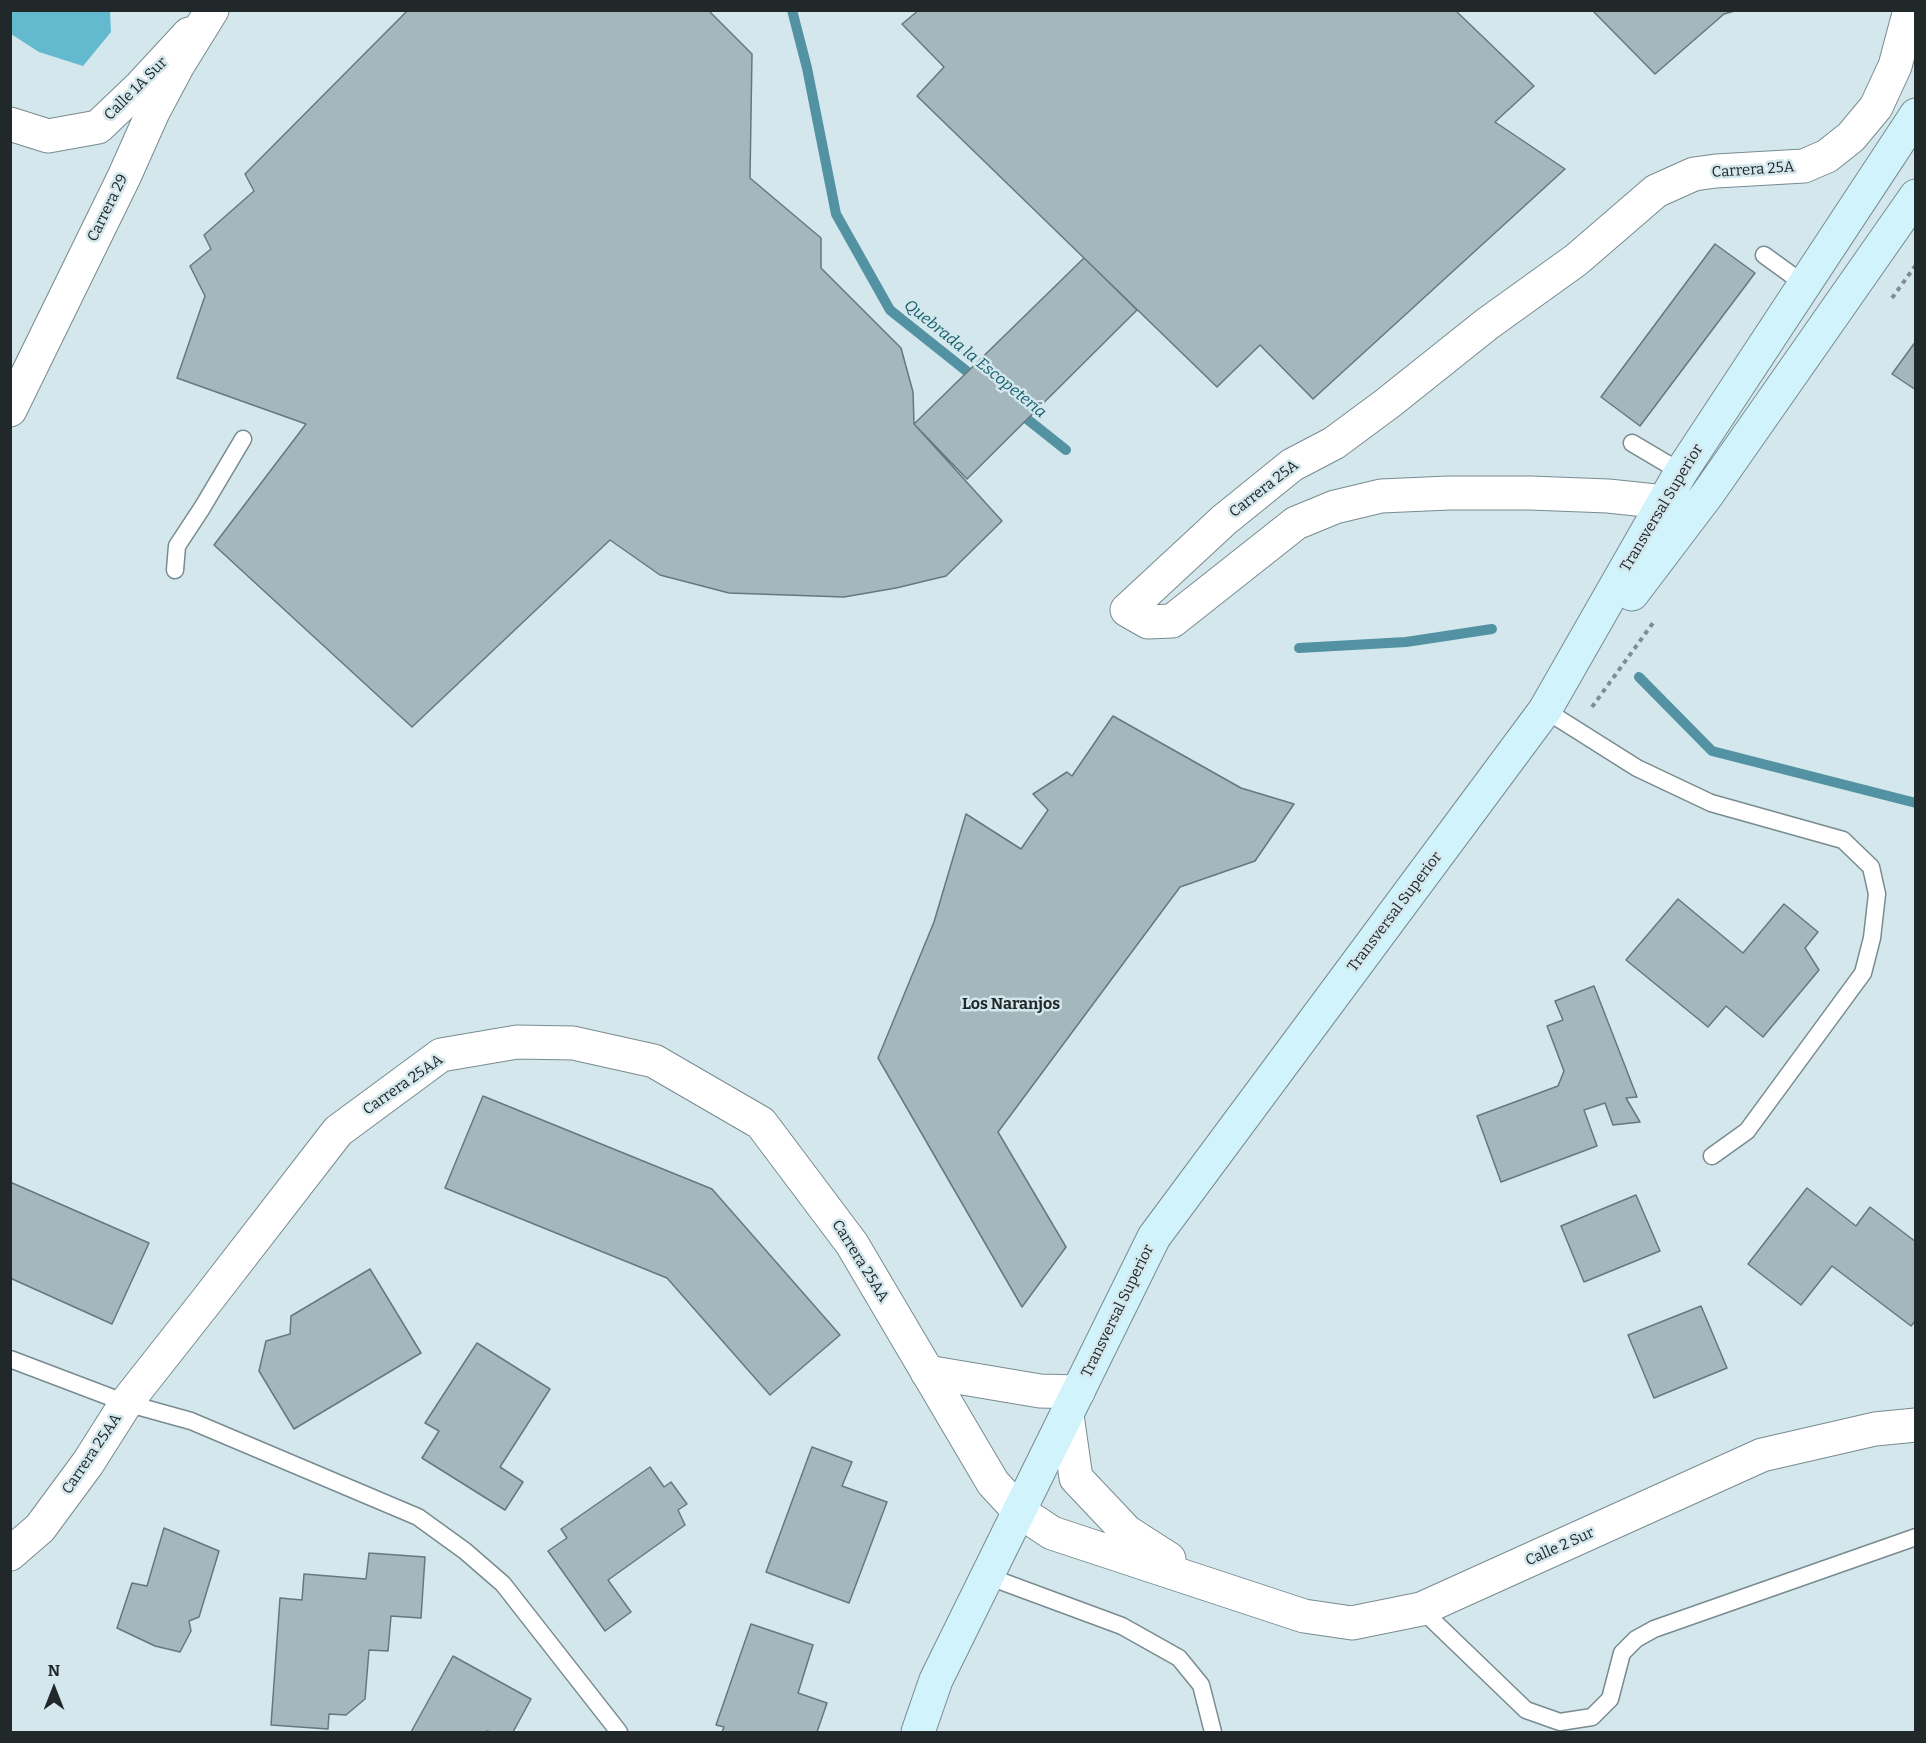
<!DOCTYPE html>
<html>
<head>
<meta charset="utf-8">
<style>
	body { margin:0 }
	#map { position:relative; width:1926px; height:1743px; overflow:hidden; background:#d3e7ec; font-family:Bitter,serif }
	canvas { display:block }
	.frame { position:absolute; inset:0; border:12px solid #20282a; pointer-events:none }
	.north { position:absolute; left:24px; top:1659px; width:60px; height:60px; -webkit-text-stroke:4px #d3e7ec; paint-order:stroke; rotate:0deg; font-size:16px; font-weight:700; line-height:24px; text-align:center; color:#20282a }
	.north::after { content:''; display:block; margin:auto; width:21px; height:27px; background:#20282a; clip-path:polygon(50% 0,100% 100%,50% 72%,0 100%) }
</style>
</head>
<body>
<div id="map">
<canvas width="1926" height="1743"></canvas>
<div class="frame"></div>
<div class="north">N</div>
</div>
<script>
const g = document.querySelector('canvas').getContext('2d');
g.lineJoin = 'round';
function fillPath(path, color) {
  g.fillStyle = color;
  g.fill(path, 'evenodd');
}
function toPath(rows) {
  const path = new Path2D();
  for (const r of rows) {
    path.moveTo(r[0], r[1]);
    for (let i = 2; i < r.length; i += 2) path.lineTo(r[i], r[i + 1]);
  }
  return path;
}
function strokePath(path, color, width, dash) {
  g.strokeStyle = color;
  g.lineWidth = width;
  g.lineCap = dash ? 'butt' : 'round';
  g.setLineDash(dash || []);
  g.stroke(path);
}
function write(font, color, halo, rows, align = 'center') {
  g.font = font + ' Bitter,serif';
  g.lineWidth = 5;
  g.setLineDash([]);
  g.textBaseline = 'middle';
  g.strokeStyle = halo;
  g.fillStyle = color;
  for (const [text, x, y, turn = 0] of rows) {
    g.save();
    g.translate(x, y);
    g.rotate((+turn || 0) * Math.PI / 180);
    g.textAlign = isNaN(turn) ? turn : align;
    if (halo) g.strokeText(text, 0, 0);
    g.fillText(text, 0, 0);
    g.restore();
  }
}
fillPath(toPath([
	[10,11,110,11,111,32,83,66,39,52,11,34]
]), '#63bacf');
strokePath(toPath([
	[792,10,807,68,836,214,890,310,979,381],
	[1017,411,1066,450],
	[1299,648,1406,642,1492,629],
	[1639,677,1712,751,1916,803]
]), '#5392a2', 10);
const building = toPath([
	[408,10,708,10,752,54,750,178,821,238,821,268,901,348,913,392,914,424,1002,521,946,576,896,588,844,597,729,593,660,575,610,540,412,727,214,545,306,424,177,378,205,296,190,266,211,249,204,235,254,191,245,174,408,10],
	[919,10,1455,10,1534,86,1495,122,1565,169,1313,399,1260,345,1217,387,917,96,944,67,902,24,919,10],
	[1592,10,1738,10,1724,14,1655,74,1592,10],
	[1715,244,1755,273,1640,426,1601,397,1715,244],
	[1084,258,1137,310,967,479,914,424,1084,258],
	[1916,341,1916,390,1892,374,1916,341],
	[1113,716,1241,788,1294,804,1255,861,1180,887,998,1132,1066,1247,1022,1307,878,1058,934,922,966,814,1021,849,1048,810,1033,794,1067,772,1072,776,1113,716],
	[1678,899,1743,953,1784,904,1818,932,1805,948,1819,970,1763,1037,1726,1006,1708,1027,1626,960,1678,899],
	[1594,986,1637,1097,1626,1098,1640,1122,1613,1125,1605,1103,1584,1110,1597,1146,1501,1182,1477,1116,1558,1086,1564,1071,1547,1026,1563,1020,1555,1001,1594,986],
	[483,1096,712,1189,840,1335,770,1395,667,1278,445,1188,483,1096],
	[10,1182,149,1243,112,1324,10,1278,10,1182],
	[1807,1188,1856,1226,1870,1207,1916,1242,1916,1320,1911,1326,1832,1266,1801,1305,1748,1264,1807,1188],
	[1636,1195,1660,1251,1584,1282,1561,1226,1636,1195],
	[370,1269,421,1353,294,1429,259,1371,266,1341,290,1334,291,1316,370,1269],
	[1701,1306,1727,1368,1654,1398,1628,1335,1701,1306],
	[477,1343,550,1389,500,1467,523,1482,505,1510,422,1458,439,1431,425,1423,477,1343],
	[812,1447,852,1462,842,1486,887,1502,849,1603,766,1572,812,1447],
	[650,1467,664,1487,671,1482,687,1504,678,1510,685,1525,608,1580,631,1612,605,1631,548,1551,567,1538,561,1529,650,1467],
	[164,1528,219,1551,199,1617,189,1621,191,1631,180,1652,155,1646,117,1628,132,1583,147,1586,164,1528],
	[369,1553,425,1557,421,1618,391,1616,388,1651,369,1650,365,1699,346,1715,329,1714,328,1729,271,1725,280,1598,302,1600,304,1574,366,1579,369,1553],
	[751,1624,813,1645,798,1693,827,1703,817,1732,722,1732,724,1727,716,1725,751,1624],
	[453,1656,531,1699,513,1732,491,1732,487,1731,486,1732,411,1732,453,1656]
]);
fillPath(building, '#a4b7bc');
strokePath(building, '#66787d', 1.5);
const service = toPath([
	[1764,255,1804,284],
	[1632,443,1681,472],
	[175,570,177,546,202,508,243,439],
	[1545,710,1637,768,1711,803,1843,840,1871,867,1877,894,1872,938,1863,973,1747,1131,1712,1156],
	[10,1359,126,1403,191,1421,418,1517,465,1551,503,1584,619,1732],
	[987,1576,1122,1626,1179,1658,1201,1685,1213,1732],
	[1421,1609,1526,1710,1560,1722,1592,1717,1610,1699,1622,1653,1636,1639,1654,1629,1916,1537]
]);
const minor = toPath([
	[10,124,48,136,98,127,140,87,189,34],
	[1665,502,1608,496,1530,493,1449,493,1381,496,1335,507,1296,523,1172,621,1148,622,1127,610,1224,520,1292,465,1334,443,1388,403,1487,324,1576,260,1656,191,1694,174,1716,171,1804,166,1827,156,1851,137,1876,107,1895,66,1910,10],
	[927,1372,1040,1391,1078,1392],
	[1067,1415,1076,1478,1127,1532,1169,1559],
	[10,1554,40,1528,88,1463,126,1403,208,1299,338,1131,441,1055,517,1042,573,1043,654,1061,761,1123,852,1244,993,1483,1019,1511,1052,1533,1304,1616,1352,1623,1421,1609,1762,1455,1875,1429,1916,1425]
]);
const tertiary = toPath([
	[10,410,124,177,153,112,178,65,212,10]
]);
const secondary = toPath([
	[1632,594,1707,495,1916,196],
	[918,1732,936,1680,1154,1237,1545,710,1681,472,1916,115]
]);
strokePath(service, '#788b90', 19);
strokePath(minor, '#788b90', 35);
strokePath(tertiary, '#788b90', 35);
strokePath(secondary, '#788b90', 35);
strokePath(toPath([
	[1892,298,1916,265],
	[1592,707,1653,623]
]), '#7f8d91', 4, [4.5, 4.5]);
strokePath(service, '#fff', 16);
strokePath(minor, '#fff', 33);
strokePath(tertiary, '#fff', 33);
strokePath(secondary, '#d1f3fb', 33);
write('15px', '#20282a', '#d3e7ec', [
	["Calle 1A Sur",136,89,-45],
	["Carrera 25A",1753,170,-4],
	["Carrera 29",108,208,-64],
	["Carrera 25A",1264,489,-38],
	["Transversal Superior",1662,508,-59],
	["Transversal Superior",1395,912,-53],
	["Carrera 25AA",403,1085,-35],
	["Carrera 25AA",860,1261,58],
	["Transversal Superior",1118,1311,-64],
	["Carrera 25AA",92,1454,-56],
	["Calle 2 Sur",1560,1547,-24]
]);
write('italic 16px', '#165e6d', '#d3e7ec', [
	["Quebrada la Escopetería",975,359,39]
]);
write('bold 16px', '#20282a', '#d3e7ec', [
	["Los Naranjos",1011,1005]
]);
</script>
</body>
</html>
